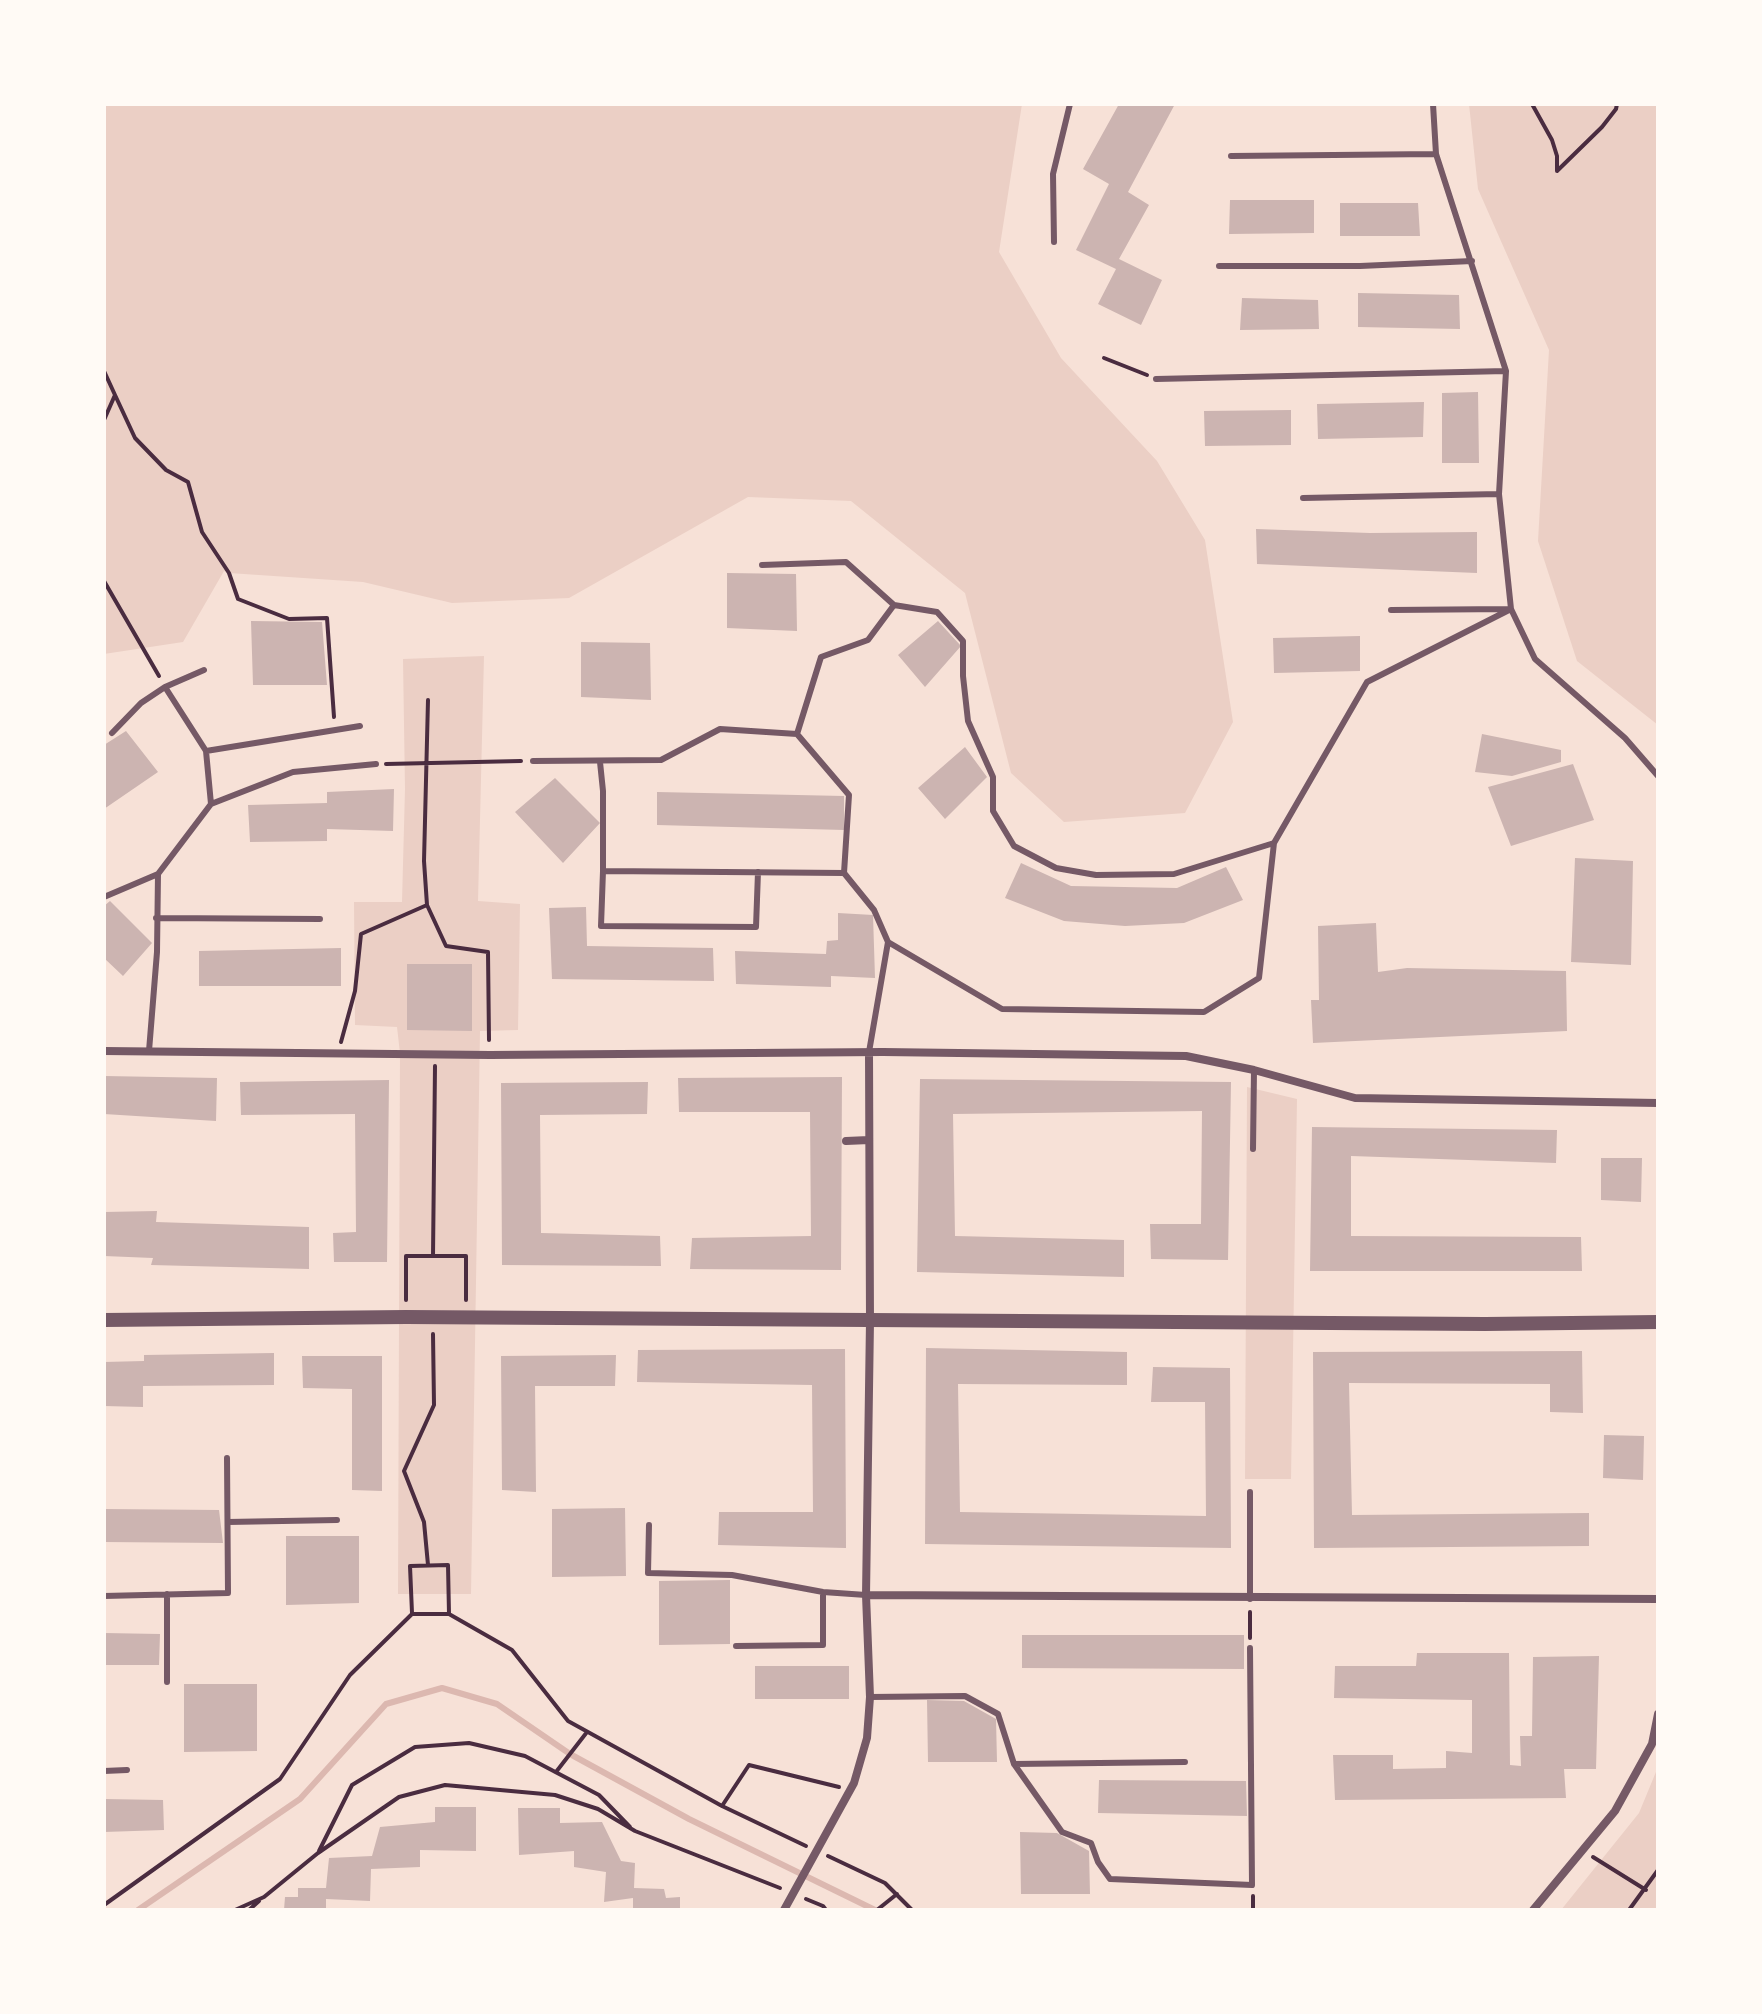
<!DOCTYPE html>
<html>
<head>
<meta charset="utf-8">
<style>
	body { margin:0 }
	#map { position:relative; width:1762px; height:2014px; overflow:hidden; background:#f7e1d7; font-family:Georgia,serif }
	canvas { display:block }
	.frame { position:absolute; inset:0; border:106px solid #fffaf5; pointer-events:none }
</style>
</head>
<body>
<div id="map">
<canvas width="1762" height="2014"></canvas>
<div class="frame"></div>
</div>
<script>
const g = document.querySelector('canvas').getContext('2d');
g.lineJoin = 'round';
function fillPath(path, color) {
  g.fillStyle = color;
  g.fill(path, 'evenodd');
}
function toPath(rows) {
  const path = new Path2D();
  for (const r of rows) {
    path.moveTo(r[0], r[1]);
    for (let i = 2; i < r.length; i += 2) path.lineTo(r[i], r[i + 1]);
  }
  return path;
}
function strokePath(path, color, width, dash) {
  g.strokeStyle = color;
  g.lineWidth = width;
  g.lineCap = dash ? 'butt' : 'round';
  g.setLineDash(dash || []);
  g.stroke(path);
}
fillPath(toPath([
	[104,104,1022,104,999,252,1061,358,1157,461,1205,540,1233,722,1185,813,1064,822,1011,773,965,593,851,501,748,497,569,598,452,603,363,582,229,573,224,571,183,642,104,654],
	[1469,104,1658,104,1658,725,1577,661,1538,541,1549,350,1478,189],
	[484,656,478,901,520,904,518,1030,480,1031,471,1594,398,1594,400,1053,397,1027,355,1025,354,902,402,902,405,789,403,659],
	[1247,1087,1297,1099,1291,1479,1245,1479],
	[1658,1767,1658,1910,1561,1910,1639,1813]
]), '#ebcfc5');
strokePath(toPath([
	[138,1910,300,1799,386,1704,442,1688,497,1704,570,1754,689,1819,875,1910]
]), '#dcb8b0', 6);
fillPath(toPath([
	[1119,104,1175,104,1128,192,1149,205,1119,259,1162,280,1141,325,1098,304,1116,269,1076,250,1109,184,1083,169],
	[1230,200,1314,200,1314,233,1229,234],
	[1340,203,1418,203,1420,236,1340,236],
	[1358,293,1459,295,1460,329,1358,327],
	[1242,298,1318,300,1319,329,1240,330],
	[1478,392,1479,463,1442,463,1442,393],
	[1424,402,1423,437,1318,439,1317,404],
	[1291,410,1291,445,1205,446,1204,411],
	[1256,529,1370,533,1477,532,1477,573,1257,564],
	[727,573,796,574,797,631,727,628],
	[251,621,322,622,327,685,253,685],
	[938,621,961,646,925,687,898,655],
	[1360,636,1360,671,1274,673,1273,638],
	[581,642,650,643,651,700,581,697],
	[126,731,158,772,104,809,104,745],
	[1482,734,1561,750,1561,762,1512,776,1475,772],
	[965,747,987,777,945,819,918,788],
	[1573,764,1594,820,1511,846,1488,787],
	[555,778,600,823,563,863,515,812],
	[394,789,393,831,327,829,327,841,250,842,248,805,327,803,327,792],
	[657,792,844,796,844,830,657,825],
	[1575,858,1633,861,1631,965,1571,962],
	[1021,863,1071,886,1177,888,1226,867,1243,900,1184,923,1125,926,1064,921,1005,898],
	[110,901,152,943,123,976,104,958,104,906],
	[586,907,587,946,713,948,714,981,552,979,549,908],
	[838,913,873,915,875,978,831,976,831,987,736,984,735,951,826,954,827,941,838,940],
	[1376,923,1378,972,1407,968,1566,971,1567,1031,1313,1043,1311,1000,1319,1000,1318,926],
	[341,948,341,986,199,986,199,951],
	[407,964,472,964,472,1031,407,1030],
	[104,1076,217,1078,216,1121,104,1114],
	[842,1077,841,1270,690,1269,692,1238,811,1236,810,1112,679,1112,678,1078],
	[920,1079,1231,1082,1228,1260,1151,1259,1150,1224,1201,1224,1202,1111,953,1114,955,1236,1124,1240,1124,1277,917,1272],
	[389,1080,387,1262,334,1262,333,1233,356,1232,355,1114,241,1115,240,1082],
	[648,1082,647,1114,540,1115,541,1233,660,1236,661,1266,502,1265,501,1083],
	[1312,1127,1557,1130,1556,1163,1351,1156,1351,1236,1581,1237,1582,1271,1310,1271],
	[1601,1158,1642,1158,1641,1202,1601,1200],
	[157,1211,156,1222,309,1227,309,1269,151,1265,153,1258,104,1256,104,1212],
	[926,1348,1127,1352,1127,1385,958,1384,960,1512,1206,1516,1205,1402,1151,1402,1153,1367,1230,1368,1231,1548,925,1544],
	[845,1349,846,1548,718,1545,719,1512,813,1512,812,1385,637,1382,638,1350],
	[1582,1351,1583,1413,1550,1412,1550,1384,1349,1383,1352,1515,1589,1513,1589,1546,1314,1548,1313,1352],
	[274,1353,274,1385,143,1386,143,1407,104,1406,104,1362,144,1361,144,1355],
	[616,1355,615,1386,535,1386,536,1492,502,1490,501,1356],
	[302,1356,382,1356,382,1491,352,1490,352,1389,303,1388],
	[1604,1435,1644,1436,1643,1480,1603,1478],
	[625,1508,626,1576,552,1577,552,1509],
	[104,1509,219,1510,223,1543,104,1542],
	[286,1536,359,1536,359,1603,286,1605],
	[730,1580,730,1644,659,1645,659,1581],
	[104,1633,160,1634,159,1665,104,1665],
	[1022,1635,1244,1635,1244,1669,1022,1668],
	[1417,1653,1509,1653,1510,1765,1521,1766,1520,1736,1532,1736,1533,1657,1599,1656,1596,1769,1564,1769,1566,1798,1335,1800,1333,1755,1393,1755,1393,1769,1446,1768,1446,1751,1472,1753,1472,1700,1334,1698,1335,1666,1416,1666],
	[755,1666,849,1666,849,1699,755,1699],
	[184,1684,257,1684,257,1751,184,1752],
	[927,1700,964,1701,996,1719,997,1762,928,1762],
	[1099,1780,1246,1781,1247,1816,1098,1813],
	[104,1799,163,1800,164,1830,104,1832],
	[435,1807,476,1807,476,1851,420,1850,420,1867,371,1869,370,1901,326,1899,326,1910,284,1910,285,1897,298,1897,298,1888,326,1888,329,1858,372,1856,380,1827,435,1822],
	[518,1808,560,1808,560,1823,602,1822,621,1861,635,1863,634,1888,664,1889,666,1898,680,1897,680,1910,633,1910,633,1898,604,1902,606,1872,574,1867,574,1851,519,1855],
	[1020,1832,1057,1833,1089,1851,1090,1894,1021,1894]
]), '#ccb4b1');
strokePath(toPath([
	[1532,104,1552,140,1557,156,1557,171,1602,127,1616,109,1617,104],
	[1104,358,1147,375],
	[104,371,115,395,104,420],
	[115,395,135,438,166,470,188,482,202,532,229,573,238,599,289,619,327,618,334,717],
	[104,581,159,676],
	[386,764,521,761],
	[427,905,424,861,428,700],
	[341,1042,355,991,361,934,427,905,446,946,488,952,489,1040],
	[433,1256,435,1066],
	[406,1300,406,1256,466,1256,466,1300],
	[428,1565,424,1522,404,1471,434,1405,433,1334],
	[1250,1612,1250,1638],
	[412,1613,410,1566,448,1565,449,1614],
	[556,1772,587,1732],
	[722,1806,749,1765,839,1787],
	[319,1851,352,1785,415,1747,469,1743,525,1756,599,1795,630,1827],
	[828,1856,885,1883,912,1910],
	[1593,1857,1646,1890],
	[1253,1896,1253,1910],
	[806,1899,823,1906,826,1910],
	[104,1905,280,1779,350,1675,412,1614,449,1614,512,1650,568,1721,722,1806,806,1846],
	[235,1910,264,1897,318,1853,399,1797,445,1785,555,1795,598,1809,635,1831,780,1888],
	[249,1910,259,1901],
	[877,1910,897,1894],
	[1629,1910,1658,1870]
]), '#4a2c40', 4);
strokePath(toPath([
	[1433,104,1436,154,1506,371,1499,494,1511,609,1535,659,1625,738,1658,776],
	[1231,156,1436,154],
	[1054,242,1053,174,1070,104],
	[1219,266,1360,266,1472,261],
	[1156,379,1506,371],
	[1303,498,1499,494],
	[762,565,846,562,894,605,937,612,963,641,963,676,968,721,993,777,993,811,1014,846,1056,868,1096,875,1174,874,1274,843],
	[1391,610,1508,609],
	[165,687,206,751,211,804],
	[112,733,141,703,165,687,204,670],
	[797,734,821,657,868,640,894,605],
	[206,751,360,726],
	[533,761,661,760,720,729,797,734,849,795,844,873,874,910,888,942,1002,1009,1204,1012,1259,978,1274,843,1367,682,1511,609],
	[600,762,603,791,603,871,844,873],
	[603,871,601,926,756,927,758,872],
	[104,897,158,874,211,804,293,772,376,764],
	[156,918,320,919],
	[149,1051,157,952,158,874],
	[869,1052,888,942],
	[1253,1149,1254,1070],
	[228,1522,337,1520],
	[649,1525,648,1573,732,1575,823,1592,866,1595],
	[167,1594,167,1682],
	[104,1596,228,1593,227,1458],
	[1250,1599,1250,1492],
	[736,1646,823,1645,823,1592],
	[870,1697,965,1696,998,1714,1014,1764,1062,1832,1091,1843,1098,1862,1110,1879,1252,1885,1250,1648],
	[1014,1764,1185,1762],
	[104,1771,127,1770]
]), '#755966', 6);
strokePath(toPath([
	[104,1051,490,1055,883,1052,1186,1056,1254,1070,1355,1098,1658,1103],
	[846,1141,869,1140],
	[866,1595,1658,1599],
	[784,1910,854,1783,867,1738,870,1697,866,1595,870,1321,869,1052],
	[1533,1910,1615,1811,1652,1744,1658,1714]
]), '#755966', 8);
strokePath(toPath([
	[104,1320,406,1317,1485,1324,1658,1322]
]), '#755966', 14);
</script>
</body>
</html>
